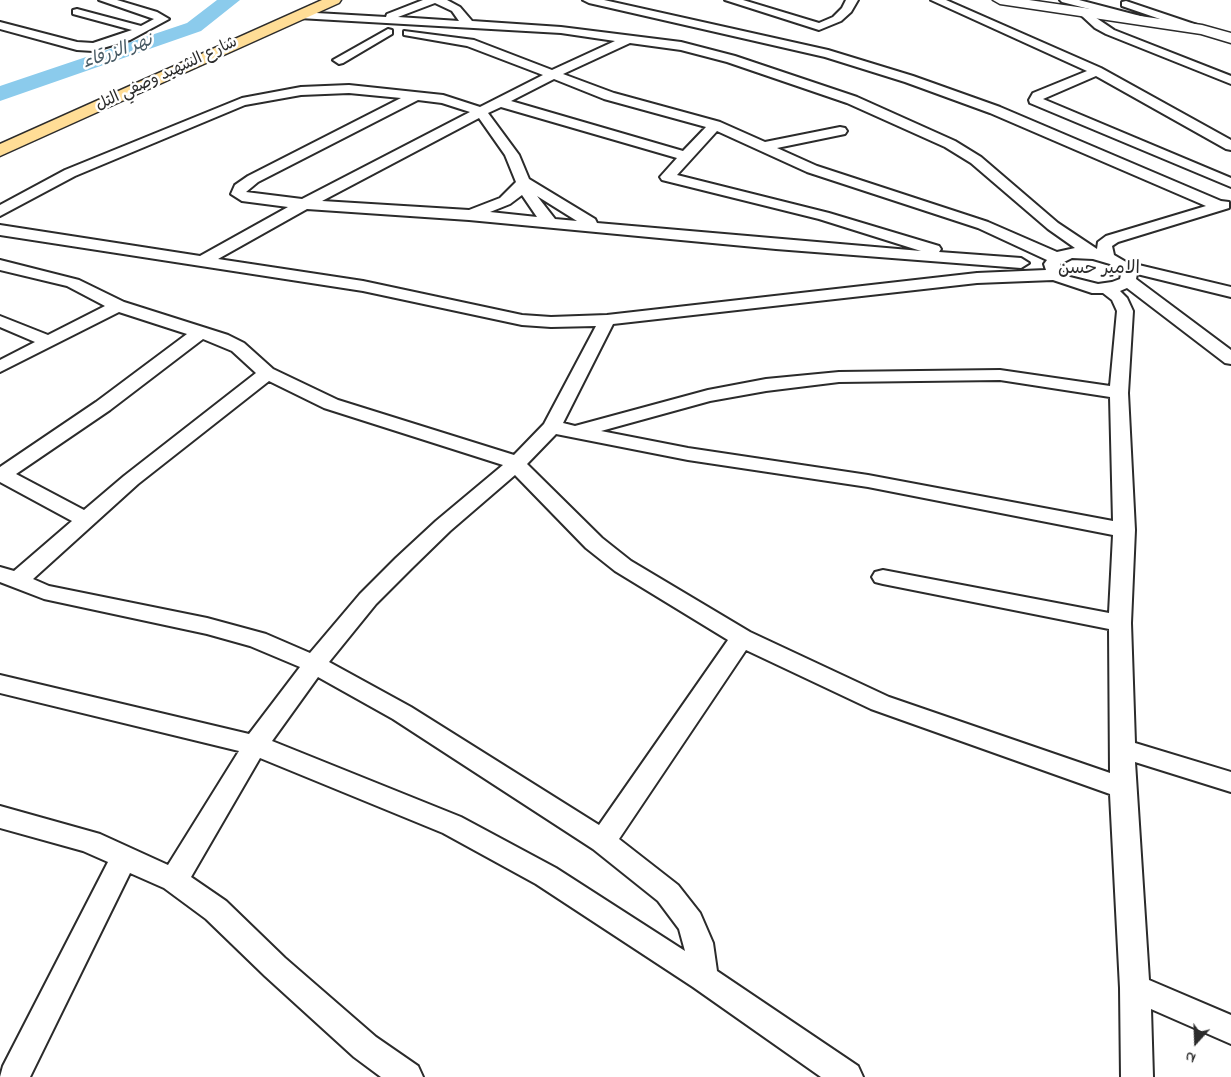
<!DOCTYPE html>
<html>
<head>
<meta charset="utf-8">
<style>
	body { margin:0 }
	#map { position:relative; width:1231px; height:1077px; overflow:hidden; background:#fff; font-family:"Indie Flower",sans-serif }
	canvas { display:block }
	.north { position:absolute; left:1171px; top:1017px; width:50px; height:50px; -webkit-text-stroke:4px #fff; paint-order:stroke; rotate:200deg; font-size:14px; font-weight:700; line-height:20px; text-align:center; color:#2b2b2b }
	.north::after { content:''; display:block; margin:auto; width:18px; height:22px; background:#2b2b2b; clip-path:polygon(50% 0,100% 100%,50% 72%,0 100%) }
</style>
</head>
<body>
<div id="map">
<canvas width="1231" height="1077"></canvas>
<div class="north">N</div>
</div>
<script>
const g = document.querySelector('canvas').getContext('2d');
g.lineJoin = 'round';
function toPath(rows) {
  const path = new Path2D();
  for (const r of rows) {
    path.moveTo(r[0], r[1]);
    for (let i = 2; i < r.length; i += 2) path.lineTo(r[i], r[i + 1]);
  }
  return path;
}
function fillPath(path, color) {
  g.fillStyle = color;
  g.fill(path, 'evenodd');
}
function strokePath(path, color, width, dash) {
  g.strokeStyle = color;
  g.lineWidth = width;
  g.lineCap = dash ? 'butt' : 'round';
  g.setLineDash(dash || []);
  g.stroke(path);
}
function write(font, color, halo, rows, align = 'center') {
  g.font = font + ' "Indie Flower","Playpen Sans Arabic",sans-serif';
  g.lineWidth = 5;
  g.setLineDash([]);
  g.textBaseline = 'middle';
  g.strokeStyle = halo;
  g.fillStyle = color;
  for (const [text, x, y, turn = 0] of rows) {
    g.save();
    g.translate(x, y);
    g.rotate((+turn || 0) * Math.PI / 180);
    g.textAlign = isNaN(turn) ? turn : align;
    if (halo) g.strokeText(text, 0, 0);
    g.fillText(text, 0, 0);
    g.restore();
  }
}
fillPath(toPath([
	[217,0,240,0,201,31,0,101,0,86,187,23,217,0]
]), '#8bcbec');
const street = toPath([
	[99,0,117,0,157,12,169,19,130,40,93,51,77,50,0,29,0,22,77,42,93,43,132,30,73,14,73,10,77,9,141,26,154,19,99,0],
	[423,0,447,0,460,7,472,21,561,27,681,42,735,56,857,97,955,141,981,157,1058,223,1097,249,1098,242,1106,236,1206,206,990,113,905,82,825,57,589,3,583,0,604,0,828,50,913,76,1000,107,1221,201,1229,202,1229,208,1118,242,1112,246,1114,255,1126,262,1231,287,1231,297,1137,274,1136,279,1231,350,1231,364,1225,363,1127,288,1120,291,1127,298,1133,311,1128,393,1135,530,1131,623,1135,743,1231,772,1231,792,1135,762,1149,980,1231,1015,1231,1044,1151,1009,1153,1077,1121,1077,1120,988,1110,794,871,709,746,650,619,839,678,885,700,913,713,943,717,971,858,1066,863,1077,821,1077,693,987,536,884,443,833,260,758,191,877,226,901,285,958,376,1037,418,1066,423,1077,381,1077,354,1057,265,976,206,919,164,888,130,873,30,1077,0,1077,3,1066,108,862,83,851,0,828,0,806,100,834,168,865,239,751,0,693,0,675,249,734,300,667,250,646,207,634,44,599,0,582,0,567,14,571,72,521,0,482,0,467,96,402,187,334,119,312,0,372,0,360,35,342,0,327,0,316,48,335,105,306,67,286,0,270,0,260,79,280,124,302,228,335,244,343,273,369,338,400,514,455,544,424,596,326,551,327,522,325,363,291,0,235,0,225,200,256,288,207,242,201,231,194,235,185,248,176,401,98,349,93,301,95,245,105,75,176,0,216,0,205,65,170,242,98,301,87,349,85,443,95,480,107,543,75,467,46,404,35,404,31,474,40,552,70,615,41,561,33,299,18,293,15,299,12,386,17,387,14,423,0],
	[435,3,452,11,459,21,398,17,435,3],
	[630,43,681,50,727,62,847,103,945,147,971,163,1048,229,1075,248,1057,252,988,222,817,166,777,148,845,134,847,131,845,128,840,127,765,142,720,122,614,93,563,74,630,43],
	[554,79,604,99,706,127,683,151,511,101,554,79],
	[418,100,442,103,470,112,302,199,246,192,258,182,418,100],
	[501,107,677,158,660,177,662,180,819,219,921,251,597,223,595,219,529,179,519,155,488,113,501,107],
	[479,118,505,155,516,182,500,198,469,210,322,201,479,118],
	[717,131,807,172,978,228,1047,260,1044,264,1046,270,977,273,607,315,551,317,522,315,363,281,218,259,307,209,469,220,776,249,1021,268,1029,263,1021,258,939,252,941,249,939,246,829,213,677,175,717,131],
	[522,195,537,217,490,212,510,204,522,195],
	[537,196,577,221,555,219,537,196],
	[1072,258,1093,259,1110,264,1121,275,1120,279,1112,282,1098,284,1070,277,1063,272,1060,264,1072,258],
	[1053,280,1092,293,1103,293,1112,300,1117,311,1110,386,1000,370,839,372,766,379,708,390,575,426,563,423,613,324,977,283,1053,280],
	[203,339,232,351,256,373,124,476,84,510,16,474,110,410,203,339],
	[1000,380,1110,397,1113,521,868,475,688,448,601,431,710,401,766,391,839,382,1000,380],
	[269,381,324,408,503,465,436,521,396,558,360,594,310,653,266,634,207,618,49,586,33,579,138,484,269,381],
	[556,434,688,460,868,487,1113,535,1109,613,883,570,875,572,872,577,875,582,883,584,1109,629,1110,773,889,697,750,632,631,561,602,538,527,464,556,434],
	[515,475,586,548,615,571,728,640,599,825,411,707,329,662,376,604,412,568,450,531,515,475],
	[318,677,393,719,593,849,658,901,679,929,685,951,556,868,461,817,272,741,318,677],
	[725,0,743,0,819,23,833,17,842,8,846,0,858,0,851,12,841,21,819,30,725,0],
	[931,0,946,0,1101,68,1231,140,1231,150,1226,149,1096,76,1043,99,1231,178,1231,187,1030,103,1029,100,1033,93,1087,71,931,0],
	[1060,0,1079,0,1144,17,1146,19,1140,22,1062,2,1060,0],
	[1126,1,1206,28,1208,30,1202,33,1198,32,1122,6,1122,2,1126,1],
	[1086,11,1114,30,1231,76,1231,84,1106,34,1095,28,1082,16,1082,12,1086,11],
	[388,29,392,30,392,34,343,63,339,64,333,60,388,29]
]);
const secondary = toPath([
	[993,0,1029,0,1202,25,1231,33,1231,43,1201,34,1000,4,993,0]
]);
const primary = toPath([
	[322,0,341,0,339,3,0,156,0,144,322,0]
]);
strokePath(street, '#2b2b2b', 4);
strokePath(secondary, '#2b2b2b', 3);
strokePath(primary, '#2b2b2b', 3);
fillPath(street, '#fff');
fillPath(secondary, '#fff');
fillPath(primary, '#ffdd96');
write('16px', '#2b2b2b', '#fff', [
	["شارع الشهيد وصفي التل",167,75,-25]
]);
write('italic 18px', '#485b65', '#fff', [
	["نهر الزرقاء",118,53,-19]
]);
write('18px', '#2b2b2b', '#fff', [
	["الامير حسن",1099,270]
]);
</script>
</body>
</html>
